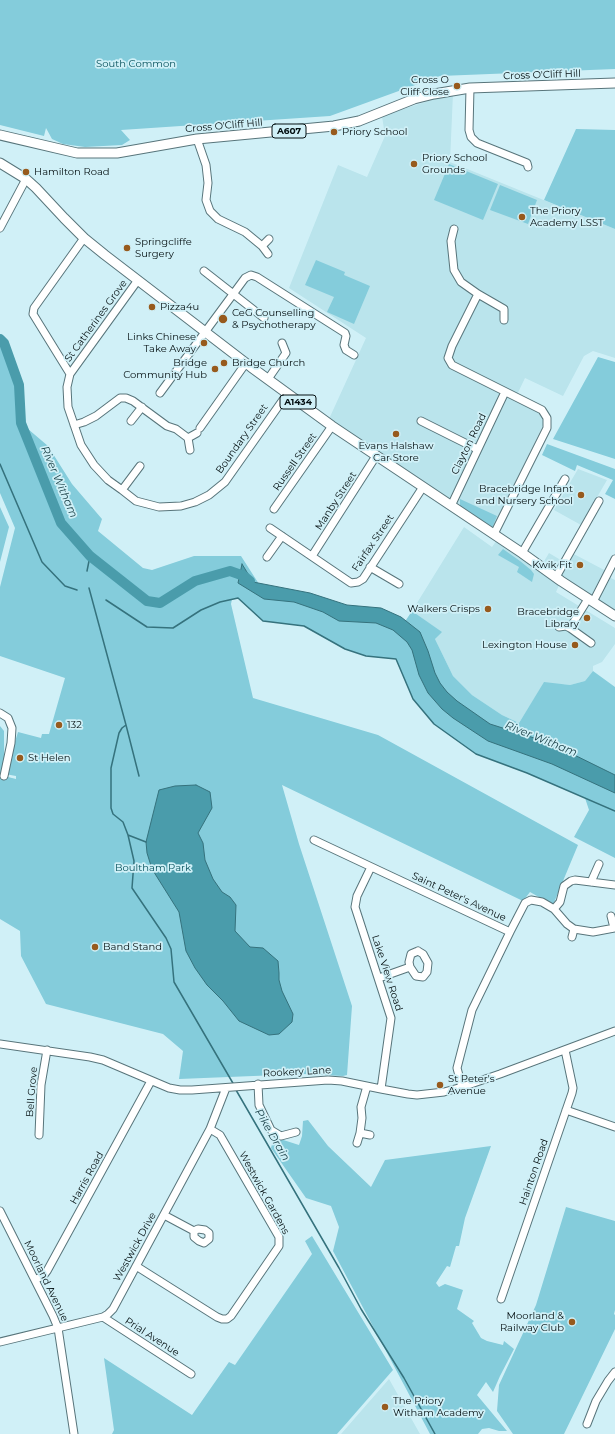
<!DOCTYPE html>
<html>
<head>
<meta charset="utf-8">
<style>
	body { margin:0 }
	canvas { display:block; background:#d0f0f7 }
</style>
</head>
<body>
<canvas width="615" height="1434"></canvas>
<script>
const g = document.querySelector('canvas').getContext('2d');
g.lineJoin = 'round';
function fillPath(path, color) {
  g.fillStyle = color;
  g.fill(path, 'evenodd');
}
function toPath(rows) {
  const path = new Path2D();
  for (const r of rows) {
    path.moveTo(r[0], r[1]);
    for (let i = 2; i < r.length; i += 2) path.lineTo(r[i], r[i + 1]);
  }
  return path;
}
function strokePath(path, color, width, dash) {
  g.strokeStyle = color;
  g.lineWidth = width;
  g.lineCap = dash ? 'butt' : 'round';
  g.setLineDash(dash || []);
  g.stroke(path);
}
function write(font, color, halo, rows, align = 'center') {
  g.font = font + ' Montserrat,sans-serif';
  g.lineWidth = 3.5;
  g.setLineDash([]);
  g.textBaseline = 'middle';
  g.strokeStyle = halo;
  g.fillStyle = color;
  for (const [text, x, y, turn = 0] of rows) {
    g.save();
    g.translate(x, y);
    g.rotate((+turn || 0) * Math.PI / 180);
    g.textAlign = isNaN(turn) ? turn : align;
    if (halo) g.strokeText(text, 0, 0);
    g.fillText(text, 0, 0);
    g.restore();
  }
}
fillPath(toPath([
	[453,93,450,162,615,229,615,358,593,351,584,356,563,396,525,378,514,401,542,414,546,419,492,529,329,419,366,338,289,288,338,165,367,177,385,136,382,116],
	[578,469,607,480,581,525,554,510],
	[464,527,492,547,499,537,561,581,556,592,615,628,615,644,602,662,593,666,593,671,585,681,570,685,544,683,519,723,502,715,472,695,453,676,435,639,441,632,412,611],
	[570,552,608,572,607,576,615,580,615,612,543,563,549,553,564,562],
	[389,1379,420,1434,341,1434]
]), '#bae4ec');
fillPath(toPath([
	[0,0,615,0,615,69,440,76,330,116,121,130,130,140,122,145,85,147,63,144,52,139,46,128,44,136,0,125],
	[576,129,615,130,615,229,544,200],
	[449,164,498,184,483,220,434,200],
	[500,185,537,200,528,224,490,210],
	[316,260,345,272,344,275,370,286,354,324,327,312,334,297,305,285],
	[0,339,4,343,19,385,21,423,48,446,72,484,102,519,98,531,143,568,152,570,194,556,241,556,266,595,402,626,412,611,442,632,435,639,453,676,472,695,502,715,519,723,544,682,570,685,585,681,593,671,615,687,615,858,574,837,589,810,585,798,527,773,476,754,434,724,413,699,396,659,366,656,345,649,304,626,263,621,238,598,232,599,231,604,253,698,378,735,578,845,553,905,530,892,523,901,282,785,299,844,352,1006,347,1075,343,1076,303,1074,179,1079,183,1051,163,1034,46,1004,21,956,20,931,0,919,0,726,4,731,4,776,16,779,16,776,5,774,18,732,41,738,42,734,49,734,65,678,0,656,0,587,15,528,0,493],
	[598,357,615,362,615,459,553,439],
	[547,444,615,469,615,499,605,494,613,480,577,465,575,471,542,455],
	[460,499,497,516,492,528,460,508],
	[0,507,9,527,0,562],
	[503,549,520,561,531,570,534,574,532,582,517,572,519,567,498,555],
	[308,1120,328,1146,371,1187,385,1160,491,1146,465,1218,459,1246,456,1246,450,1267,447,1266,436,1283,439,1287,445,1284,463,1290,457,1309,474,1321,472,1323,481,1338,487,1341,503,1345,504,1341,514,1349,500,1376,493,1392,486,1382,477,1395,507,1431,499,1431,489,1428,482,1429,478,1434,430,1434,333,1251,339,1227,331,1206,306,1198,271,1148,274,1137,299,1145,302,1136,303,1121],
	[566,1207,615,1221,615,1310,614,1314,615,1315,615,1329,564,1434,513,1434,497,1411,499,1385,536,1305],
	[312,1236,393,1370,337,1434,112,1434,114,1430,104,1358,192,1415,229,1362,235,1365,312,1254,305,1241]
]), '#84ccdb');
const water = toPath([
	[242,564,253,582,310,593,347,605,381,608,401,617,420,632,428,651,435,673,440,683,447,692,457,701,490,724,550,743,615,775,615,793,552,764,488,741,453,718,442,709,428,693,419,675,412,650,407,642,393,630,376,623,339,621,323,612,294,602,264,599,238,583,242,564],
	[196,785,210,792,212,808,198,833,203,843,205,860,213,879,222,892,230,897,236,905,235,931,250,947,263,948,278,961,279,973,279,980,282,991,293,1014,292,1022,279,1034,269,1035,239,1021,223,1001,207,985,195,968,186,951,179,912,152,869,147,853,146,842,159,790,175,786,196,785]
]);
fillPath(water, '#4a9cab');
strokePath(water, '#35727d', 1);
strokePath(toPath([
	[0,464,42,562,65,586,77,590],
	[87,571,90,556],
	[89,588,126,725,139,776],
	[106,600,147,627,173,628,201,610,220,602,238,598,263,621,304,626,345,649,366,656,396,659,413,699,434,724,476,754,527,773,615,811],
	[126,725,122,728,119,733,111,768,111,808,113,814,123,822,128,835,146,842],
	[128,835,134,861,132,888,166,938,171,949,174,982,234,1085],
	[236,1090,339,1268,361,1309,404,1378,435,1434]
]), '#35727d', 1.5);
strokePath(toPath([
	[0,339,4,343,19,385,21,423,61,523,90,556,147,601,160,603,195,581,230,571,244,576,250,581]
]), '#4a9cab', 10);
const minor = toPath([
	[470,88,469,130,471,137,477,143,527,163,528,167],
	[197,139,206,165,208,183,206,200,210,211,218,219,245,232,262,246,268,254],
	[0,228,26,179],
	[454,229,451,241,454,270,461,282,478,294,504,309,504,320],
	[262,246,269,239],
	[204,271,264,318],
	[138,280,70,374,67,387,68,407,81,445,94,465,108,480,122,490,136,501,159,507,181,506,195,502,209,495,225,482,287,394],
	[478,294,452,346,448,358,452,365,542,410,547,418,547,428,494,534],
	[70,374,33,314,34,308,84,238],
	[268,379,286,353,282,343],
	[160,393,245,278,251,275,257,277,345,333,346,336,344,345,346,350,354,355],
	[131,421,142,407],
	[421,421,477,449],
	[74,425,84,422,96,416,120,398,126,398,133,401,167,426,176,429,188,438,190,450],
	[200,428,246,363],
	[188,438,197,433],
	[122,490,140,466],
	[451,506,505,392],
	[274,509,332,426],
	[270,528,351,583,358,582,363,579,423,487],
	[522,553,565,479],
	[312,556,376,456],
	[267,557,282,536],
	[370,567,399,584],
	[556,577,599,501],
	[588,599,570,628,591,643],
	[593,602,615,559],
	[559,627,566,626,570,628],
	[0,713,8,718,12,728,11,743,4,776],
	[314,840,510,932,472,1010,457,1068,462,1087],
	[371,867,357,896,355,907,391,1018,381,1089],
	[591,882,599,864],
	[554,909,560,902,564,886,571,881,575,880,615,885],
	[611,916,614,928],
	[510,932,525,903,531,900,542,902,554,909,567,924,574,929,593,932,615,928],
	[572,937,574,929],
	[418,951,423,954,428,963,427,972,423,977,416,976,410,967,409,962,411,954,418,951],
	[379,978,410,967],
	[0,1044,90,1057,103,1060,169,1088,180,1090,192,1090,328,1080,342,1081,381,1089,408,1094,417,1095,444,1092,462,1087,500,1074,615,1031],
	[258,1084,259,1105,271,1130,281,1136,296,1132],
	[367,1086,361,1107,362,1118,360,1133,370,1135],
	[566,1110,615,1127],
	[39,1135,41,1085,47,1050],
	[357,1143,360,1133],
	[0,1211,53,1316,58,1328,74,1434],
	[164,1215,194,1231,198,1229,205,1230,209,1233,209,1239,204,1243,199,1241,194,1237,194,1231],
	[136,1266,217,1317,222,1319,227,1319,231,1316,279,1246,279,1237,220,1135,210,1129],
	[35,1280,44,1275,47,1271,151,1081],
	[501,1299,572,1093,573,1088,565,1050],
	[103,1317,191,1374],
	[0,1342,103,1317,108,1314,113,1309,210,1129,226,1088],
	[587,1424,596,1401,608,1381,615,1372]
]);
const major = toPath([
	[0,135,77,153,117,153,197,139,334,126,359,121,414,99,434,94,470,88,615,83],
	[0,163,26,179,36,188,64,218,84,238,105,255,251,367,332,426,522,553,561,581,615,616]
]);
strokePath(minor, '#58757b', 9);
strokePath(major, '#58757b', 11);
strokePath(minor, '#fff', 7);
strokePath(major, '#fff', 9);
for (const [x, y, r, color] of [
	[457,86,4,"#975a1d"],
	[334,132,4,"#975a1d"],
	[414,164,4,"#975a1d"],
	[26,172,4,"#975a1d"],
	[522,217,4,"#975a1d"],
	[127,248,4,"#975a1d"],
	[152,307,4,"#975a1d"],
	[223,319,5,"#975a1d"],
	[204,343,4,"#975a1d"],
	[224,363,4,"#975a1d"],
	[215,369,4,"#975a1d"],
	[396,434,4,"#975a1d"],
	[581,495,4,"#975a1d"],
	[580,565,4,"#975a1d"],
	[488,609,4,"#975a1d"],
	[587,618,4,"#975a1d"],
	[575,645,4,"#975a1d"],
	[59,725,4,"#975a1d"],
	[20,758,4,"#975a1d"],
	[95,947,4,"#975a1d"],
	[440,1085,4,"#975a1d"],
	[572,1322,4,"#975a1d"],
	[385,1407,4,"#975a1d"]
]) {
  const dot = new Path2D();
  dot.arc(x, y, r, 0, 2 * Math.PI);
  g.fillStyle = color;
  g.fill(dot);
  strokePath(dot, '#d0f0f7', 1.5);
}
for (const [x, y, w] of [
	[289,131,34],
	[298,402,36]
]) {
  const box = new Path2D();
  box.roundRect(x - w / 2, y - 7, w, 14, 3);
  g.fillStyle = '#d0f0f7';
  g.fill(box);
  strokePath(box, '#051012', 1);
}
write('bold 9px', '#051012', null, [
	["A607",289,131],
	["A1434",298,402]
]);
write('10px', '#06515c', '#d0f0f7', [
	["South Common",136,64],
	["Boultham Park",153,868]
]);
write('10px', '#051012', '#d0f0f7', [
	["Cross O'Cliff Hill",542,75,-2],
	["Cross O'Cliff Hill",224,126,-5],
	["St Catherines Grove",96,321,-54],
	["Boundary Street",242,439,-55],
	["Clayton Road",469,444,-64],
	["Russell Street",295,462,-55],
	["Manby Street",336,501,-57],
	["Fairfax Street",373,543,-56],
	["Saint Peter's Avenue",459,897,25],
	["Lake View Road",387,973,72],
	["Rookery Lane",297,1072,-3],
	["Bell Grove",32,1092,-85],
	["Hainton Road",534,1172,-71],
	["Harris Road",87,1178,-61],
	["Westwick Gardens",264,1193,61],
	["Westwick Drive",135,1247,-61],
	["Moorland Avenue",46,1281,64],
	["Prial Avenue",152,1337,33]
]);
write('10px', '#051012', '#d0f0f7', [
	["Cross O",449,80,"right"],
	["Cliff Close",449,92,"right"],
	["Priory School",342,132],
	["Priory School",422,158],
	["Grounds",422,170],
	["Hamilton Road",34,172],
	["The Priory",530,211],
	["Academy LSST",530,223],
	["Springcliffe",135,242],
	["Surgery",135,254],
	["Pizza4u",160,307],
	["CeG Counselling",232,313],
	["& Psychotherapy",232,325],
	["Links Chinese",196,337,"right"],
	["Take Away",196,349,"right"],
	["Bridge",207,363,"right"],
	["Community Hub",207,375,"right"],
	["Bridge Church",232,363],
	["Evans Halshaw",396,446,"center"],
	["Car Store",396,458,"center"],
	["Bracebridge Infant",573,489,"right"],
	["and Nursery School",573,501,"right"],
	["Kwik Fit",572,565,"right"],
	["Walkers Crisps",480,609,"right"],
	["Bracebridge",579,612,"right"],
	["Library",579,624,"right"],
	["Lexington House",567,645,"right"],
	["132",67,725],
	["St Helen",28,758],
	["Band Stand",103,947],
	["St Peter's",448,1079],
	["Avenue",448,1091],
	["Moorland &",564,1316,"right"],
	["Railway Club",564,1328,"right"],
	["The Priory",393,1401],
	["Witham Academy",393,1413]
], 'left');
write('italic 11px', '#1c4249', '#d0f0f7', [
	["River Witham",59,482,67],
	["River Witham",541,739,22],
	["Pike Drain",272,1135,60]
]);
</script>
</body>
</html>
